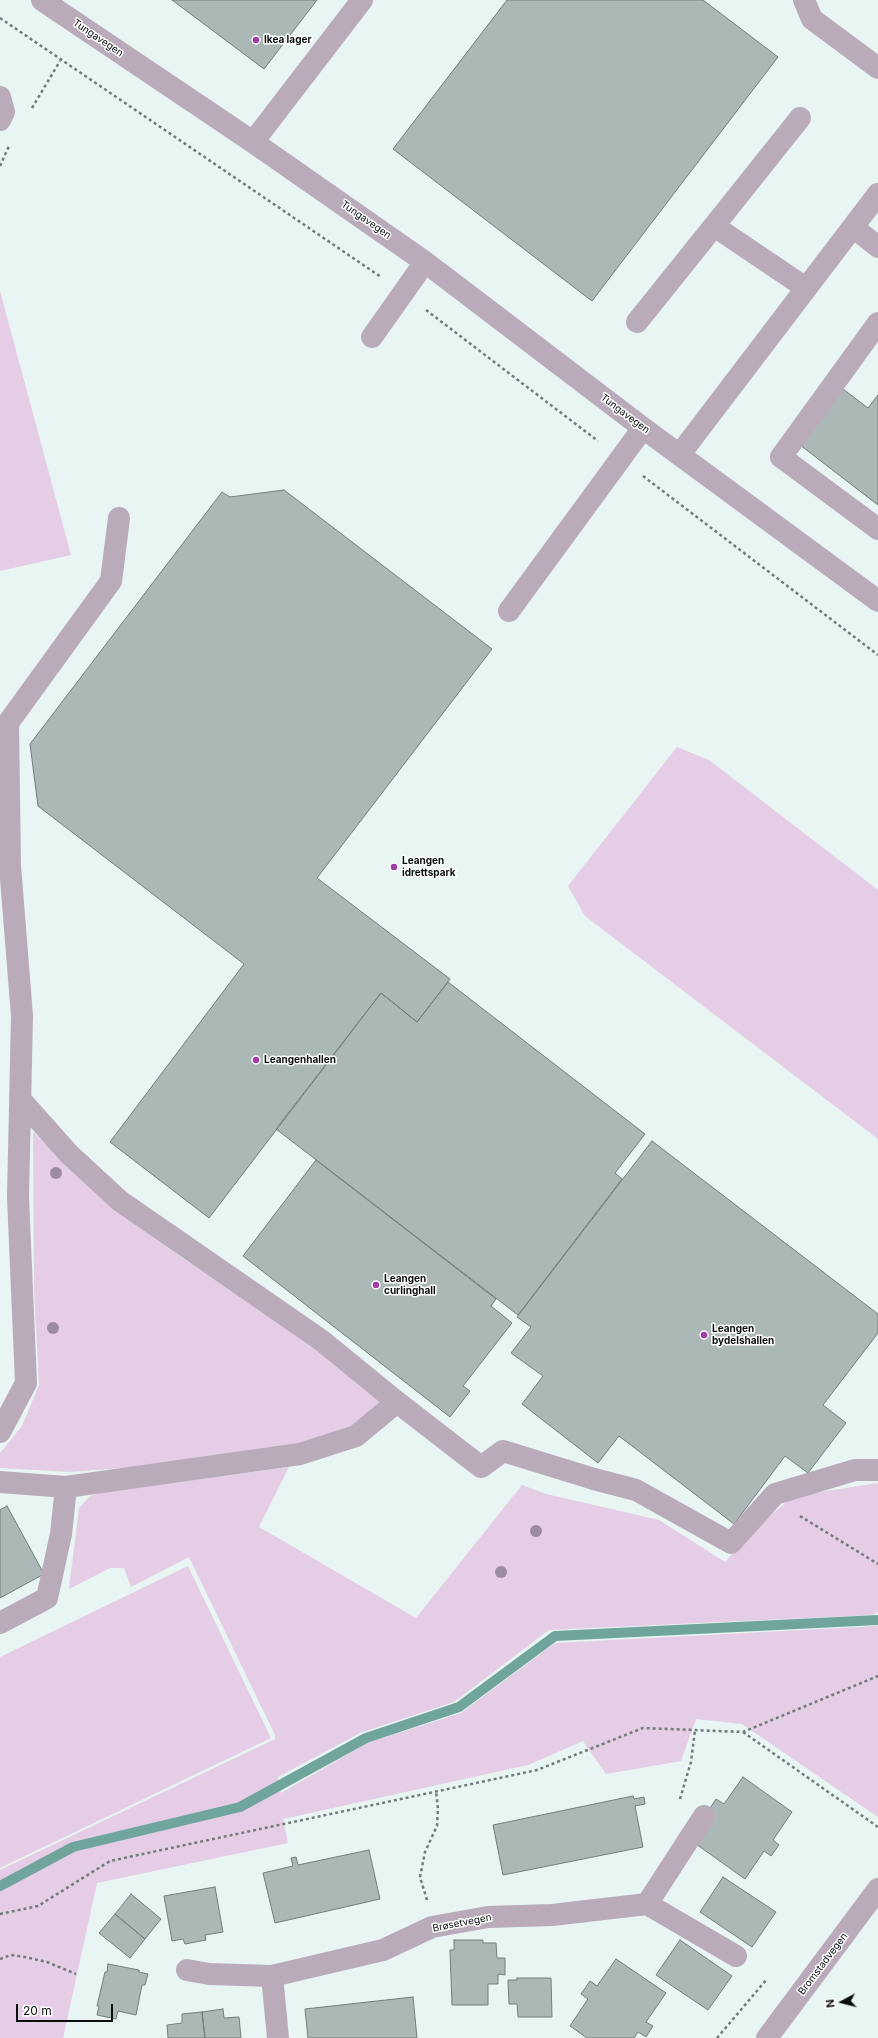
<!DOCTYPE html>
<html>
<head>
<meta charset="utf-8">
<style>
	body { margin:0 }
	#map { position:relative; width:878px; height:2038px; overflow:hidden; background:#e8f5f2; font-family:Inter,sans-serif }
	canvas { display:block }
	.north { position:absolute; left:822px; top:1982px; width:40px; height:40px; -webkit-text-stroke:3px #fff; paint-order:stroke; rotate:263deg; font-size:11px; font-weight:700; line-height:16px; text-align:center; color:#0a0f0e }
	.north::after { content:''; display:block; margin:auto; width:14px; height:18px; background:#0a0f0e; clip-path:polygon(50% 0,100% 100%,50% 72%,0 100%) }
	.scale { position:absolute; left:16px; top:2004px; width:97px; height:18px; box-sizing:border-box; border:2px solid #0a0f0e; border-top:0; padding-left:5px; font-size:12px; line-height:14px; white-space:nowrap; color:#0a0f0e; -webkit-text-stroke:3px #fff; paint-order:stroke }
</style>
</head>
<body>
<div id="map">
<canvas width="878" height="2038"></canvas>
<div class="north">N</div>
<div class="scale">20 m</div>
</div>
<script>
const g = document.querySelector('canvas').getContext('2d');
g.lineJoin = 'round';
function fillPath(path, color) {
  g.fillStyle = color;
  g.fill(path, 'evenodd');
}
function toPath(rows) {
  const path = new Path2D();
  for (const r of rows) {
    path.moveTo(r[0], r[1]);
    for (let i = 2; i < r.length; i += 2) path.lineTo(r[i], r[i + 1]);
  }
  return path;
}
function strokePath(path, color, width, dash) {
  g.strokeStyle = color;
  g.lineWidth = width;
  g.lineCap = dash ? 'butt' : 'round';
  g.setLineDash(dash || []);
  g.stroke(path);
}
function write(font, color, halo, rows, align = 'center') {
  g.font = font + ' Inter,sans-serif';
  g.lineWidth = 3;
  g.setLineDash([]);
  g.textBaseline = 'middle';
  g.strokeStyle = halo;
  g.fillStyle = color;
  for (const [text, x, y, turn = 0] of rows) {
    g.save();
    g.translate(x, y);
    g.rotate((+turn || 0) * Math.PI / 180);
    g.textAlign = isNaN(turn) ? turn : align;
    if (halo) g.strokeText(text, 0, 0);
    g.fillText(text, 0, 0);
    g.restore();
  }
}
fillPath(toPath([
	[0,291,71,555,0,571],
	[677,747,709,760,878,890,878,1139,585,916,568,886],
	[33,1132,130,1221,188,1262,328,1353,389,1409,300,1454,70,1472,0,1468,0,1453,22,1426,39,1385,34,1288],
	[289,1467,259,1527,416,1618,522,1485,546,1494,659,1520,725,1562,754,1529,790,1499,813,1493,878,1483,878,1612,873,1615,549,1630,454,1702,360,1733,278,1777,281,1793,367,1743,461,1713,555,1643,878,1626,878,1817,742,1724,696,1719,681,1761,606,1774,583,1741,528,1765,283,1819,288,1843,97,1883,63,2038,0,2038,0,1870,275,1739,275,1735,189,1557,131,1587,124,1568,110,1568,69,1589,79,1508,90,1496,100,1493],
	[188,1566,271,1738,0,1868,0,1657]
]), '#e4cde5');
strokePath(toPath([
	[0,1886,73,1847,240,1807,366,1738,459,1707,555,1636,878,1620]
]), '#6fa59c', 10);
const building = toPath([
	[172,0,317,0,264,69,172,0],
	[507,0,703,0,778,57,592,301,393,149,507,0],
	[843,389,868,408,878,395,878,505,800,445,843,389],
	[284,490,492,649,317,878,450,979,417,1022,381,993,209,1218,110,1142,244,964,38,806,30,744,222,492,230,497,284,490],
	[448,982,645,1134,615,1173,622,1179,518,1315,276,1129,381,993,417,1022,448,982],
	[652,1141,878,1314,878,1333,823,1405,846,1423,808,1473,785,1456,734,1524,619,1436,598,1463,522,1404,543,1376,511,1353,531,1327,517,1317,652,1141],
	[316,1160,496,1299,491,1306,512,1323,463,1386,470,1391,450,1417,243,1256,316,1160],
	[7,1506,44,1574,0,1598,0,1510,7,1506],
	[743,1777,792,1812,773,1840,779,1845,771,1856,764,1851,745,1879,696,1844,707,1813,716,1799,724,1804,743,1777],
	[633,1796,634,1799,644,1797,645,1804,635,1806,643,1847,503,1875,493,1825,633,1796],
	[369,1850,380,1899,275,1923,263,1873,293,1866,291,1858,296,1857,298,1865,369,1850],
	[723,1877,776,1912,752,1947,700,1912,723,1877],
	[215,1887,223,1932,205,1935,206,1940,185,1944,183,1939,172,1941,164,1896,215,1887],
	[131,1894,161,1919,145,1939,115,1914,131,1894],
	[115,1914,145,1939,130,1958,99,1933,115,1914],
	[454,1940,483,1940,483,1943,496,1943,497,1958,505,1958,505,1975,498,1974,498,1984,488,1984,488,2005,452,2005,450,1950,454,1950,454,1940],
	[680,1940,732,1976,708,2010,656,1975,680,1940],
	[616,1959,666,1993,646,2022,653,2026,646,2037,638,2032,634,2038,587,2038,570,2026,588,1999,581,1994,590,1981,597,1986,616,1959],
	[108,1964,139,1970,139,1972,148,1974,145,1985,142,1985,136,2015,118,2011,116,2019,97,2015,99,2006,97,2006,105,1972,107,1972,108,1964],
	[517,1978,551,1978,552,2017,518,2017,517,2004,509,2004,508,1980,517,1980,517,1978],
	[413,1997,417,2038,308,2038,305,2009,413,1997],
	[223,2009,224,2018,239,2017,241,2038,205,2038,202,2012,223,2009],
	[202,2012,205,2038,168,2038,167,2025,182,2023,182,2014,202,2012]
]);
fillPath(building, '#acb8b6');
strokePath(building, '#727e7b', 1);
strokePath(toPath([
	[0,18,381,277],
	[32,108,60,61],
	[0,166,9,146],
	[426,310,598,441],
	[643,476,878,655],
	[800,1516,878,1564],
	[743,1732,878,1827],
	[680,1799,691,1762,695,1730],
	[427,1900,420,1877,425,1852,437,1826,438,1809,436,1791],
	[0,1914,38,1906,110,1861,537,1770,643,1728,743,1732,878,1676],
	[0,1959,11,1955,25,1957,47,1962,76,1974],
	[717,2038,767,1979]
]), '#727b79', 2.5, [3, 3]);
strokePath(toPath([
	[42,0,253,142,425,262,643,428,878,601],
	[804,0,812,19,878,68],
	[0,97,4,112,0,120],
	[253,142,362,0],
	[714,226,800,118],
	[853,227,878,247],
	[637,322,714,226,806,288],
	[878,323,781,457,878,529],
	[372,337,425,262],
	[680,454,878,194],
	[509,611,643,428],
	[20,1099,69,1154,120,1201,321,1340,397,1402],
	[0,1432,26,1383,18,1197,22,1016,10,866,8,723,111,581,119,518],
	[0,1482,66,1487,300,1454,356,1436,397,1402,481,1467,503,1451,594,1479,636,1490,731,1543,775,1494,855,1470,878,1470],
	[0,1623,47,1598,61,1534,66,1487],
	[647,1904,704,1816],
	[187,1970,209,1974,272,1976],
	[278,2038,272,1976,383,1950,432,1927,488,1917,552,1915,647,1904,736,1956],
	[767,2038,878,1889]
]), '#b9abba', 22);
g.fillStyle = '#9c8ba2';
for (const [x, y] of [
	[56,1173],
	[53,1328],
	[536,1531],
	[501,1572]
]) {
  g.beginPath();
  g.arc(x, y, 6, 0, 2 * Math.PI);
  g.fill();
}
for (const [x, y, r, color] of [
	[256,40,4,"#9e3ea6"],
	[394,867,4,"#9e3ea6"],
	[256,1060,4,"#9e3ea6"],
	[376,1285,4,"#9e3ea6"],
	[704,1335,4,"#9e3ea6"]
]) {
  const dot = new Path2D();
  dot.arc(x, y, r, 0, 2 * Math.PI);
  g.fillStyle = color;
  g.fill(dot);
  strokePath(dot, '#fff', 1.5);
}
write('10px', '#0a0f0e', '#fff', [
	["Tungavegen",98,38,34],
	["Tungavegen",366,220,35],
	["Tungavegen",625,414,37],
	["Brøsetvegen",462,1923,-11],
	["Bromstadvegen",823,1964,-53]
]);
write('bold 10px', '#0a0f0e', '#fff', [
	["Ikea lager",264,40],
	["Leangen",402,861],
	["idrettspark",402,873],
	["Leangenhallen",264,1060],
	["Leangen",384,1279],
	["curlinghall",384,1291],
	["Leangen",712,1329],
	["bydelshallen",712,1341]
], 'left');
</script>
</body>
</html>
